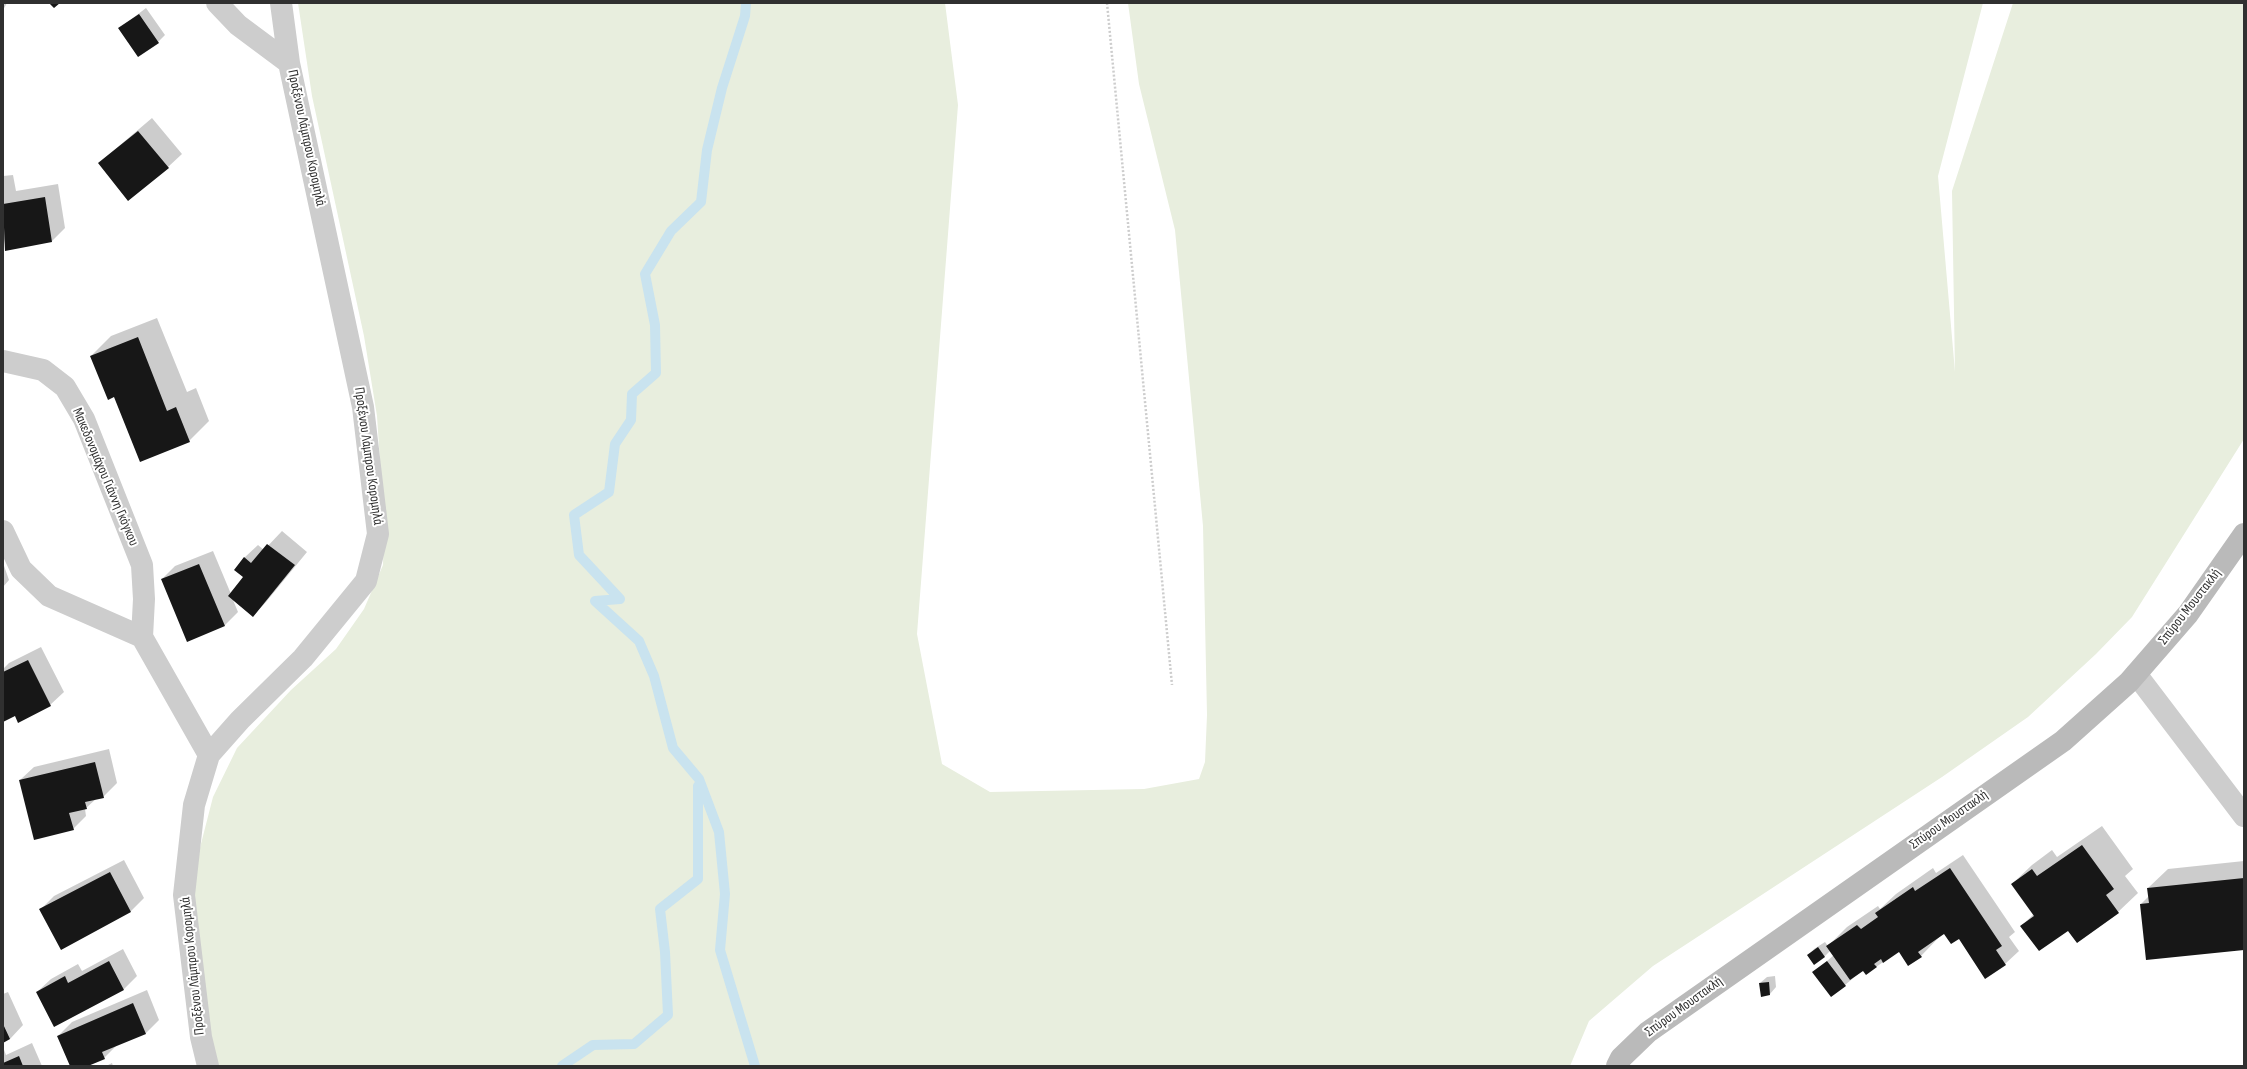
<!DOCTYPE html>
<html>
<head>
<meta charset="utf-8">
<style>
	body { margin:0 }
	#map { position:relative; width:2247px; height:1069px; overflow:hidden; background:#fff; font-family:"Sofia Sans Condensed",sans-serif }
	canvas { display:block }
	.frame { position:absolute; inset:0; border:4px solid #303030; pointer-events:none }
</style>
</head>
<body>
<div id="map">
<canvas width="2247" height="1069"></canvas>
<div class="frame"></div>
</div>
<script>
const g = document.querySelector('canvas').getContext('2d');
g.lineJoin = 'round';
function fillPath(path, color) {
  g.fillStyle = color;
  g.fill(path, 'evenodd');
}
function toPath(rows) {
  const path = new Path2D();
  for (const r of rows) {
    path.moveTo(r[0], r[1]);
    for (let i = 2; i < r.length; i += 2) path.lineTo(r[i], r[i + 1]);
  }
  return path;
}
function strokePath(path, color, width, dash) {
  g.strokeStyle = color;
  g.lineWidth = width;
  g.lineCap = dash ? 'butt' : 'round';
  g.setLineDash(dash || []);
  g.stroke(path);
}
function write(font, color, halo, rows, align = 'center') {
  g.font = font + ' "Sofia Sans Condensed",sans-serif';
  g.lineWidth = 4;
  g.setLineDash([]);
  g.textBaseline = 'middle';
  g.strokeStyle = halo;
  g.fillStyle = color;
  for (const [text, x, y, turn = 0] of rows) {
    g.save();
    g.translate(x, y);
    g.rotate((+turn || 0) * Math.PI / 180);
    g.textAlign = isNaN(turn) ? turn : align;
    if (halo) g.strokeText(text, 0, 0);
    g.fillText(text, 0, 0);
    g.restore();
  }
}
fillPath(toPath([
	[298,3,945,3,958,105,917,634,942,764,990,792,1144,789,1199,779,1205,762,1207,715,1203,526,1175,230,1139,84,1128,3,1983,3,1938,176,1955,372,1952,191,2013,3,2244,3,2244,439,2132,617,2096,654,2028,717,1942,777,1653,966,1589,1021,1570,1066,217,1066,206,1034,193,875,213,797,237,748,291,690,336,649,364,609,383,565,384,521,377,416,364,336,312,96]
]), '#e8eede');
fillPath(toPath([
	[3,3,7,3,3,10],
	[146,8,165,35,158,42,120,28],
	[152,118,182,154,168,167,99,163],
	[13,175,16,191,58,184,65,228,52,241,6,249,3,234,3,176],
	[157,318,187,392,196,388,209,421,189,441,140,460,115,395,91,356,111,336],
	[282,531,307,552,266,602,253,616,233,600,238,612,225,625,188,641,162,579,175,566,213,551,231,594,245,577,244,558,258,545,264,550],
	[3,563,9,580,3,587],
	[41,647,64,692,50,705,15,714,3,721,3,669,9,663],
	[109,749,117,783,103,797,97,798,85,809,86,816,73,829,20,780,34,767],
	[2102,826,2133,869,2125,876,2138,893,2118,912,2068,929,2021,926,2034,914,2012,884,2032,865,2052,850,2057,857],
	[1963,855,2015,932,2009,937,2019,951,2005,964,1959,937,1944,932,1921,956,1899,951,1876,967,1863,970,1845,985,1813,973,1834,955,1830,951,1824,957,1808,956,1814,949,1825,942,1828,946,1847,927,1878,906,1880,909,1896,894,1933,868,1936,873],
	[124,860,144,898,131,911,61,948,41,909,54,896],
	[2244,861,2244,949,2141,904,2149,896,2148,888,2168,869],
	[123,949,137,976,124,989,55,1025,37,992,51,979,78,964,82,971],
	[1775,976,1776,987,1770,994,1760,983,1767,977],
	[147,990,159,1020,146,1033,117,1045,104,1058,85,1066,71,1066,58,1036,72,1022],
	[8,992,23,1025,10,1039,3,1042,3,994],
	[32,1043,42,1066,3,1066,3,1047,6,1055],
	[112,1063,113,1066,106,1066]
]), '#0003');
strokePath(toPath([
	[746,3,745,16,722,88,707,150,701,202,671,231,645,274,655,325,656,373,632,394,631,420,615,444,609,492,574,515,579,555,620,599,595,601,639,641,654,676,673,748,699,779,719,832,725,894,720,950,755,1066],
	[562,1066,593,1045,634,1044,668,1015,665,952,660,909,698,879,698,786]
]), '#c9e3ef', 10);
fillPath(toPath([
	[49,3,60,3,54,8],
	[139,14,159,43,138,57,118,28],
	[138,131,169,168,128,201,98,163],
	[45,197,52,242,5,251,3,204],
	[138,337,167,411,176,407,190,442,140,462,114,397,108,400,90,356],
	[267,544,295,565,253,617,228,596,243,577,234,570,244,557,251,563],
	[199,564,225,626,187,642,161,579],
	[28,660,51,706,18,723,15,716,3,722,3,672],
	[95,762,104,798,85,802,87,809,69,813,74,830,34,840,19,780],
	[2082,845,2114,889,2106,895,2119,913,2077,943,2068,931,2039,951,2020,926,2034,916,2011,884,2032,869,2037,876],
	[1950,868,2002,946,1996,950,2006,965,1985,979,1959,939,1951,944,1944,934,1918,952,1922,957,1908,966,1899,952,1883,963,1881,959,1874,964,1877,967,1866,975,1863,971,1850,980,1826,946,1857,925,1861,929,1878,917,1875,913,1913,887,1915,891],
	[110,872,131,912,61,950,39,909],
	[2244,878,2244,950,2146,960,2140,904,2149,903,2147,888],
	[1818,947,1825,957,1814,965,1807,955],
	[109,961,124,990,54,1027,36,992,65,976,68,983],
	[1827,961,1846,986,1831,997,1812,972],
	[1769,982,1770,995,1761,997,1759,983],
	[133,1003,146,1034,102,1052,105,1059,88,1066,70,1066,57,1036],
	[3,1024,10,1039,3,1043],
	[19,1056,23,1066,3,1066,3,1063]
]), '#171717');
strokePath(toPath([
	[1107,3,1172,685]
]), '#cdcdcd', 2.5, [2, 2]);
strokePath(toPath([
	[217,3,238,25,289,63],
	[3,361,43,370,65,387,84,419,142,565,144,599,142,637],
	[3,531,21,569,49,596,142,637,209,755],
	[2136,674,2244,816],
	[208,1066,201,1037,184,895,194,805,209,755,240,720,303,658,366,581,378,534,363,407,289,63,281,3]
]), '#cdcdcd', 22);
strokePath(toPath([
	[1617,1066,1621,1058,1648,1032,2063,741,2129,682,2188,614,2244,534]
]), '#bababa', 22);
write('14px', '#303030', '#fff', [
	["Προξένου Λάμπρου Κορομηλά",306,138,78],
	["Προξένου Λάμπρου Κορομηλά",368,456,82],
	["Μακεδονομάχου Γιάννη Γκόγκου",105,477,67],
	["Σπύρου Μουστακλή",2190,607,-52],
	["Σπύρου Μουστακλή",1949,820,-35],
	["Προξένου Λάμπρου Κορομηλά",193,966,-96],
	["Σπύρου Μουστακλή",1684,1007,-36]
]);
</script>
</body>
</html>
